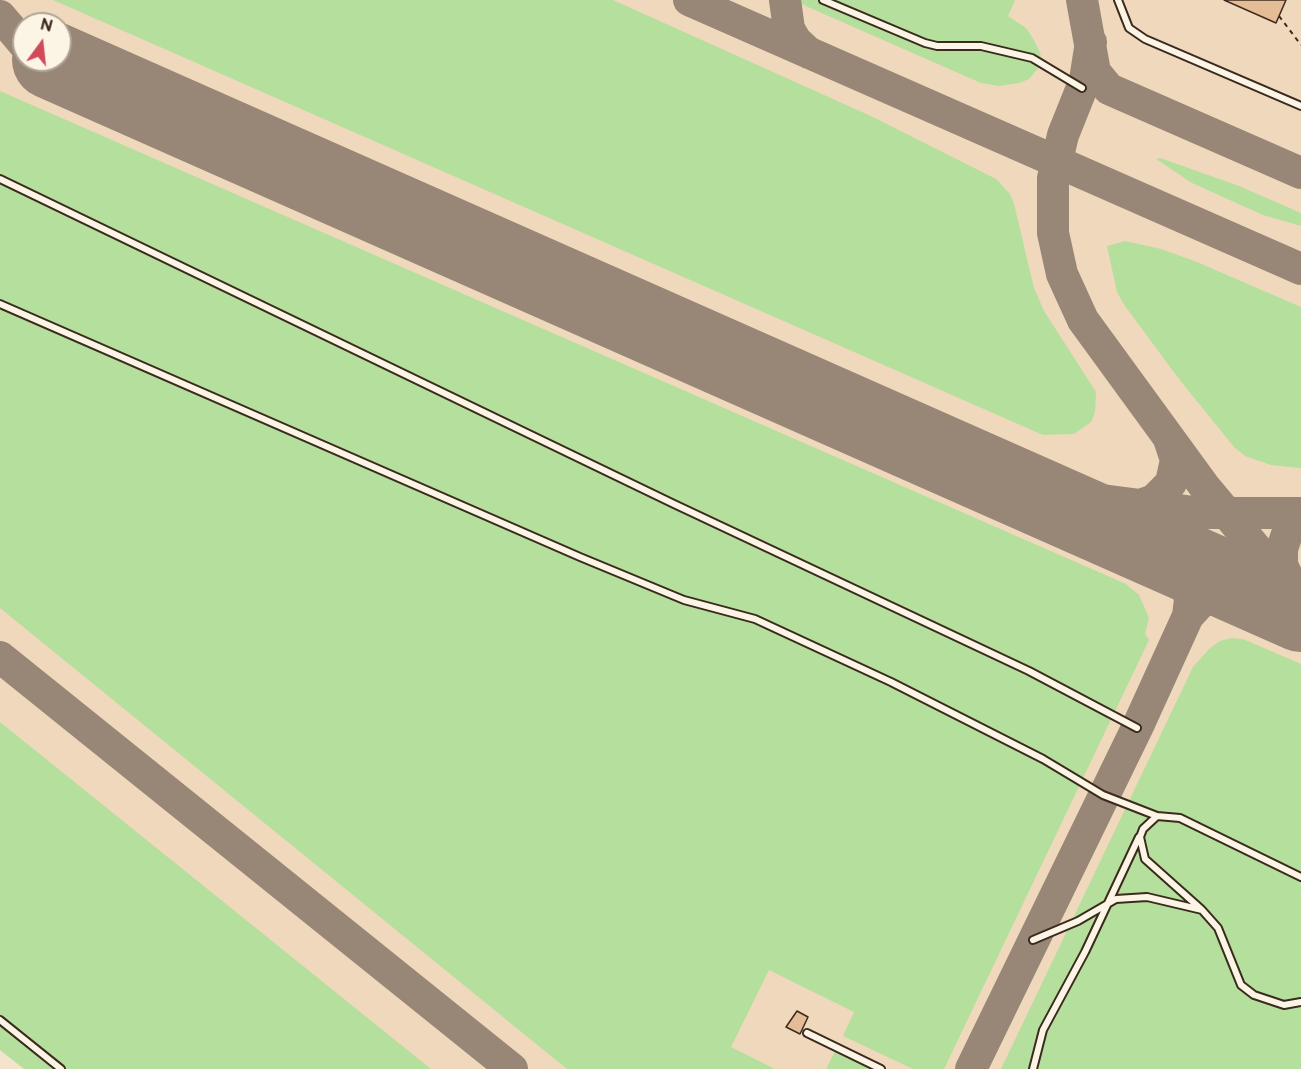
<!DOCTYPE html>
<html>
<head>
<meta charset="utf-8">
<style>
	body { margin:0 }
	#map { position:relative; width:1301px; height:1069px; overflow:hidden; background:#f5e4cd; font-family:"Balsamiq Sans",sans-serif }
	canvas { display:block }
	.north { position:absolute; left:12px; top:12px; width:60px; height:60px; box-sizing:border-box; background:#fcf5e5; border:2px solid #afa495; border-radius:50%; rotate:15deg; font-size:16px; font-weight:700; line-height:24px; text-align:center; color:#3b2a1e }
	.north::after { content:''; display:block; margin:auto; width:21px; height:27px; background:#d1495b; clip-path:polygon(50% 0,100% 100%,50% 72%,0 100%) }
</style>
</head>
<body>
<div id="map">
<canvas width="1301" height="1069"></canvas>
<div class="north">N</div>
</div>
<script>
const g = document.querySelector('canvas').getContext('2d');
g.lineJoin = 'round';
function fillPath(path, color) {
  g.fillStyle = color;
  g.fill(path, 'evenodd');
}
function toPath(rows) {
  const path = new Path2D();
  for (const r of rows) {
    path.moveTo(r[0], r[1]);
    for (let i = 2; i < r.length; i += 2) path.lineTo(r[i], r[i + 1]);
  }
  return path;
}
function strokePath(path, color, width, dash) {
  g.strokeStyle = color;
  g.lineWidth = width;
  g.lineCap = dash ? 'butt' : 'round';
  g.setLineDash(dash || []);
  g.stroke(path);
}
fillPath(toPath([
	[0,0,1301,0,1301,1069,24,1069,0,1050],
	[24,24,60,24,60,60,24,60]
]), '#f0d8bc');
fillPath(toPath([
	[53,0,613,0,873,117,996,179,1010,194,1014,204,1034,288,1044,311,1096,392,1095,412,1091,422,1074,434,1043,435],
	[792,0,1015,0,1008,16,1026,28,1032,37,1040,52,1042,64,1029,79,1019,83,999,86,981,83],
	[0,91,1126,584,1139,595,1149,618,1145,634,1149,640,944,1069,913,1069,843,1036,854,1012,769,970,731,1047,775,1069,567,1069,0,608],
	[1160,158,1239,186,1301,213,1301,226,1263,215,1192,183,1156,159],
	[1125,241,1161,249,1197,262,1301,307,1301,468,1271,465,1245,456,1234,447,1179,379,1125,306,1117,292,1107,246],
	[1231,638,1243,639,1301,664,1301,1069,1001,1069,1193,667,1210,648,1220,641],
	[0,722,431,1069,24,1069,0,1050],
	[835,1051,873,1069,826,1069]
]), '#b5df9c');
strokePath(toPath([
	[689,0,1301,269],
	[785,0,789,29,796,41,809,53],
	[1082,0,1095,72,1109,89,1301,173],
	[0,16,24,44],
	[1091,42,1085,80,1063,135,1053,178,1053,233,1062,274,1083,320,1204,486,1260,553,1301,592],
	[942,454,1037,486,1102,500,1202,513,1301,513],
	[1137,506,1154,500,1171,483,1176,460,1169,439],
	[1152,547,1171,560,1184,576,1190,599,1188,616],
	[1290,582,1282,565,1282,549,1287,534,1301,519],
	[0,657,512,1069],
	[971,1069,1137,728,1188,616,1201,602,1218,592,1235,590,1255,593]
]), '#988776', 32);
strokePath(toPath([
	[51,60,1301,613]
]), '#988776', 78);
const building = toPath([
	[1224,0,1286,0,1276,23,1224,0],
	[797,1011,808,1017,800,1034,786,1027,797,1011]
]);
fillPath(building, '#e4bc95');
strokePath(building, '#3b2a1e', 1.5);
const lane = toPath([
	[823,0,925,43,937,46,981,46,1032,58,1082,88],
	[1118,0,1129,28,1145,39,1301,106],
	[0,179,674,504,1029,671,1137,728],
	[0,304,580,557,684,600,755,619,891,682,1043,759,1103,795,1157,816],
	[1201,909,1145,859,1140,837,1143,829,1157,816,1180,818,1301,877],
	[1033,940,1078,921,1116,899,1147,897,1202,910,1218,928,1241,985,1254,995,1284,1005,1301,1002],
	[0,1020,61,1069],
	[807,1033,881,1069],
	[1033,1069,1043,1030,1085,952,1139,837]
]);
strokePath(lane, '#3b2a1e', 10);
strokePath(toPath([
	[1279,16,1301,45]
]), '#3b2a1e', 2, [4.5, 4.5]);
strokePath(lane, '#fcf5e5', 6);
</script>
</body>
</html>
